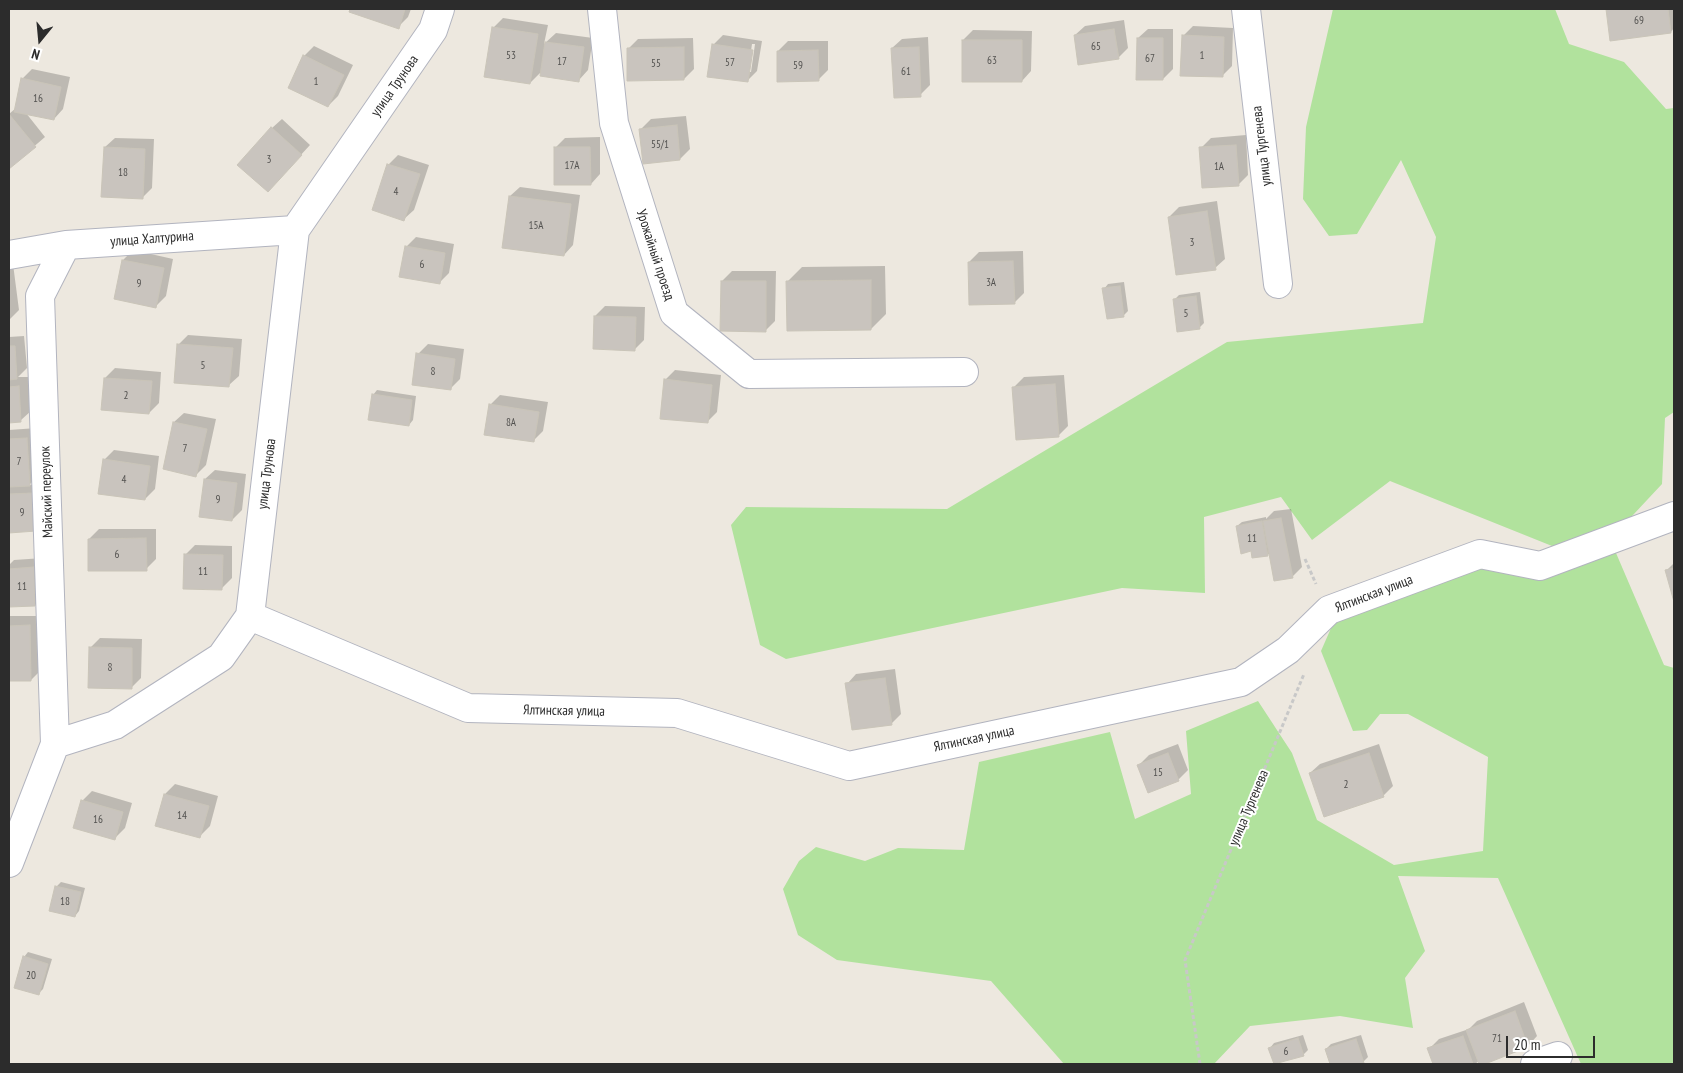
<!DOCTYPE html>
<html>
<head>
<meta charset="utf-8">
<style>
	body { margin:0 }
	#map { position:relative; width:1683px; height:1073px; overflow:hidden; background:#ede8df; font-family:"PT Sans Narrow",sans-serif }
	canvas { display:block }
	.frame { position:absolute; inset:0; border:10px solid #2c2c2c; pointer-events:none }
	.north { position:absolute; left:15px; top:15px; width:50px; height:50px; -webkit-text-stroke:4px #fff; paint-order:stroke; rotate:197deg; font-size:14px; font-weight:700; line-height:20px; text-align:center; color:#2c2c2c }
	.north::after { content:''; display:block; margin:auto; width:18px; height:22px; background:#2c2c2c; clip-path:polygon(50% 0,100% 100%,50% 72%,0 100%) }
	.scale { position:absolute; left:1506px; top:1036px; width:89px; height:22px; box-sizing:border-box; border:2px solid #2c2c2c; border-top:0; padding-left:6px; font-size:15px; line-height:18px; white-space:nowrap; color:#2c2c2c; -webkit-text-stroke:4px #fff; paint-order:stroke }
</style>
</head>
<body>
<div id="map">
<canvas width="1683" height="1073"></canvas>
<div class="frame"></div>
<div class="north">N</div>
<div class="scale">20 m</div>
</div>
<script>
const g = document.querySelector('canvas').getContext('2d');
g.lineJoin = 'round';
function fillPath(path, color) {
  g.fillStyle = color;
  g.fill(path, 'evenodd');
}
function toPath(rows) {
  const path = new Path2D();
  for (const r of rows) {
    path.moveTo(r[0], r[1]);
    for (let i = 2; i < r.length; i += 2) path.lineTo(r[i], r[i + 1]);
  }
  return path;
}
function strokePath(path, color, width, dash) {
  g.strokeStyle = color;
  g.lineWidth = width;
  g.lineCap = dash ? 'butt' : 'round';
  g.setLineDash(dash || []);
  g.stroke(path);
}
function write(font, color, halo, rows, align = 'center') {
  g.font = font + ' "PT Sans Narrow",sans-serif';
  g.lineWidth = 4;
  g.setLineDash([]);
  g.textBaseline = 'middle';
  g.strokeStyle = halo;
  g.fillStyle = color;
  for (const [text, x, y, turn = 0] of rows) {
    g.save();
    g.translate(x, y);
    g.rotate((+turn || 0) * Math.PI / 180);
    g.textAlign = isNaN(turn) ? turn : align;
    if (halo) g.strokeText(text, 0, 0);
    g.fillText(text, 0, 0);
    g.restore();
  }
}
fillPath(toPath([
	[1333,9,1555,9,1569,44,1624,62,1666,109,1674,108,1674,412,1665,418,1662,484,1619,530,1562,550,1390,481,1312,540,1281,497,1204,517,1205,593,1122,588,786,659,760,645,731,525,746,507,947,509,1227,342,1423,323,1436,237,1401,160,1357,234,1329,236,1303,199,1306,127],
	[1613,546,1664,665,1674,668,1674,1064,1581,1064,1498,878,1398,876,1425,951,1405,978,1413,1028,1340,1016,1250,1026,1214,1064,1064,1064,991,981,837,960,798,935,783,889,799,861,816,847,865,861,898,848,964,850,979,762,1110,732,1135,819,1191,794,1186,731,1258,701,1292,753,1317,820,1394,865,1483,851,1488,757,1408,714,1380,714,1367,730,1353,731,1321,651,1335,619,1483,566]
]), '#b1e29d');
fillPath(toPath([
	[351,9,411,9,408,17,398,27,350,11],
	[1607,9,1674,9,1674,28,1671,32,1611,40],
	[503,18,548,25,544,44,556,33,593,38,588,70,579,80,542,71,530,83,493,28],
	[1124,20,1128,48,1118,58,1075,35,1085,26],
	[1193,26,1233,28,1232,66,1222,76,1183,36],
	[1148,29,1173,29,1173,69,1163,79,1138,38],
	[973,30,1032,31,1031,71,1022,81,963,40],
	[723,35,762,41,757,71,747,81,713,45],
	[752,44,755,44,751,72,748,72],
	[928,37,930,85,920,95,892,48,902,39],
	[693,38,694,69,684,79,628,49,638,39],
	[788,41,828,41,828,70,818,80,778,51],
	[314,46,353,65,338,96,328,106,304,56],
	[32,69,70,77,63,109,54,119,26,113,45,137,9,168,9,114,16,108,22,79],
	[686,116,690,149,680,159,641,129,651,119],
	[282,119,310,145,277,181,272,128],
	[1246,135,1248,175,1238,185,1201,148,1211,138],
	[600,137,600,174,591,184,555,148,565,138],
	[115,138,154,139,152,188,142,198,105,147],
	[398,155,429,165,414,210,404,219,388,165],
	[520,187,580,195,573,245,564,255,510,196],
	[1217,201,1225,259,1215,268,1169,217,1179,207],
	[416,237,454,244,449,273,439,283,406,247],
	[133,250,173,259,166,296,156,306,123,260],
	[1023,251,1024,293,1014,303,969,262,979,252],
	[13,264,19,310,9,320,9,265],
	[885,266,886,314,871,329,787,282,802,267],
	[732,271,776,271,775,321,765,331,722,281],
	[1124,282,1128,311,1123,316,1104,289,1108,284],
	[1200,292,1204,323,1199,328,1174,300,1179,295],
	[605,306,645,307,644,340,634,350,595,316],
	[188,335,242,339,239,376,229,385,178,345],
	[24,336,27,368,18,377,28,377,31,411,21,420,9,421,9,337],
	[428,344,464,349,460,379,450,389,418,354],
	[115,368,161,372,159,403,149,413,105,378],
	[675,370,721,375,717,412,707,422,665,380],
	[1064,375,1068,426,1058,436,1014,387,1024,377],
	[377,390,416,396,413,420,409,425,373,395],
	[500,395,548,402,543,431,533,441,490,405],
	[184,413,216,419,206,465,196,475,174,422],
	[37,428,39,475,29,485,43,484,35,530,9,531,9,430],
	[114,450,159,456,155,489,145,499,104,460],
	[215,470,246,474,242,510,232,520,205,479],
	[1291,509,1302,567,1292,577,1270,552,1268,555,1237,526,1242,522,1266,517,1266,519,1274,511],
	[99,529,156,529,156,559,146,569,89,539],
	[195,545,232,546,232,578,222,588,185,555],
	[43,558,45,595,35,605,9,606,9,565,14,560],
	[1674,563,1674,597,1666,571],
	[9,616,39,616,41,670,31,680,9,680],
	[100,638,142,639,141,678,131,688,90,648],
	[895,669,901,714,891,724,847,684,856,674],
	[1178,744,1188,770,1178,780,1139,765,1149,755],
	[1379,744,1393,786,1383,796,1310,773,1320,764],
	[175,784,218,796,210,826,200,836,157,825,165,794],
	[92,791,132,803,125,828,115,838,82,801],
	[61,882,85,888,79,911,75,916,56,887],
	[28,952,52,959,43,989,38,994,24,957],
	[1524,1002,1537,1036,1528,1046,1481,1064,1479,1061,1475,1064,1434,1064,1429,1049,1439,1039,1469,1029,1477,1021],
	[1303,1035,1308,1050,1303,1055,1270,1048,1274,1043],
	[1361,1035,1368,1057,1363,1062,1355,1064,1331,1064,1326,1049,1331,1044]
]), '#0003');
const building = toPath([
	[350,9,405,9,399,29,349,12,350,9],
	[1606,9,1668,9,1671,33,1610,41,1606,9],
	[492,27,538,34,530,84,484,77,492,27],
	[1114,29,1119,59,1078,65,1074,35,1114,29],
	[1182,35,1224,37,1223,77,1180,76,1182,35],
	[1137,38,1163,38,1163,80,1136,80,1137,38],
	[962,40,1022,40,1022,82,962,82,962,40],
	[545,42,584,47,579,82,540,76,545,42],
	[712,44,753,50,748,82,707,77,712,44],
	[684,47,684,80,627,81,627,48,684,47],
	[919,47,921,97,894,98,891,48,919,47],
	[818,50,819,81,777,82,777,51,818,50],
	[303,55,344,75,328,107,288,88,303,55],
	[21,78,61,87,54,120,14,112,21,78],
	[9,114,36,147,9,169,9,114],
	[677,125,680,160,643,164,639,129,677,125],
	[271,127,302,155,268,192,237,165,271,127],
	[1236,145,1239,186,1202,188,1199,147,1236,145],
	[104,147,145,149,143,199,101,197,104,147],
	[554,147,590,147,591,185,554,185,554,147],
	[387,164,420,174,404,221,372,210,387,164],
	[509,196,571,204,564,256,502,248,509,196],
	[1207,211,1216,270,1176,275,1168,217,1207,211],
	[405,246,445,253,440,284,399,277,405,246],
	[122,260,164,268,156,308,114,299,122,260],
	[1013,261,1015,304,969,305,968,262,1013,261],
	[871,280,871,330,787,331,786,281,871,280],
	[721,281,766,281,766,332,720,331,721,281],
	[1120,286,1124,317,1107,319,1102,288,1120,286],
	[1196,296,1200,329,1177,332,1173,299,1196,296],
	[594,316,636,317,635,351,593,349,594,316],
	[177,344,233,348,229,387,174,383,177,344],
	[9,346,15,346,17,379,9,380,9,346],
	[416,353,455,359,451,390,412,385,416,353],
	[104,378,152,381,149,414,101,410,104,378],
	[664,379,712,385,708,423,660,419,664,379],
	[1055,384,1059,437,1016,440,1012,387,1055,384],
	[19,386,21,422,9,423,9,387,19,386],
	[372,394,412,400,409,426,368,420,372,394],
	[489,404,539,412,534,442,484,435,489,404],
	[173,422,207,429,196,477,163,469,173,422],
	[27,438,30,486,9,487,9,439,27,438],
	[103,459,150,466,145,500,98,494,103,459],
	[204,479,237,483,232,521,199,517,204,479],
	[34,493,36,531,9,533,9,494,34,493],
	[1281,518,1293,578,1274,581,1263,521,1281,518],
	[1262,521,1268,556,1252,558,1251,551,1241,554,1236,526,1262,521],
	[146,538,147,571,88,571,88,539,146,538],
	[184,554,223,555,222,590,183,589,184,554],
	[34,567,35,606,9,607,9,569,34,567],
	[1674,568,1674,602,1665,570,1674,568],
	[30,625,31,681,9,681,9,626,30,625],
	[89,647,132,648,132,689,88,688,89,647],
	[885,678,892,725,852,730,845,683,885,678],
	[1168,753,1179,781,1148,793,1137,765,1168,753],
	[1369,753,1384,797,1324,817,1309,773,1369,753],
	[164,794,209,806,200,838,155,826,164,794],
	[81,800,123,812,115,840,73,828,81,800],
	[55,886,81,892,75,917,49,911,55,886],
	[23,956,48,964,39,995,14,988,23,956],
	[1515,1011,1528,1047,1485,1064,1479,1064,1466,1030,1515,1011],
	[1463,1036,1473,1064,1433,1064,1427,1048,1463,1036],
	[1298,1038,1304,1056,1274,1064,1268,1048,1298,1038],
	[1356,1039,1364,1063,1359,1064,1330,1064,1325,1049,1356,1039]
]);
fillPath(building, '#c9c4be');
strokePath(building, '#c9c4b8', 1);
const minor = toPath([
	[602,9,614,123,674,313,749,374,964,372],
	[1246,9,1278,284],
	[9,255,66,245,295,230],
	[250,616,468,708,677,713,849,766,1241,682,1288,650,1329,610,1480,554,1540,566,1674,516],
	[55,744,40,296,66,245],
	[9,863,55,744,115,725,221,657,250,616,295,230,433,30,440,9],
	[1535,1064,1558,1056]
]);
strokePath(minor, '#b2b4bf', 30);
strokePath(toPath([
	[1305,559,1316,584],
	[1200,1064,1185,960,1304,674]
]), '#c8c8c8', 3, [4, 2.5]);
strokePath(minor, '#fff', 28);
write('11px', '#535250', null, [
	["69",1639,21],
	["65",1096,47],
	["53",511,56],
	["1",1202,56],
	["67",1150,59],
	["63",992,61],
	["17",562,62],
	["57",730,63],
	["55",656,64],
	["59",798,66],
	["61",906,72],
	["1",316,82],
	["16",38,99],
	["55/1",660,145],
	["3",269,160],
	["17А",572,166],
	["1А",1219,167],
	["18",123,173],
	["4",396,192],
	["15А",536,226],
	["3",1192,243],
	["6",422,265],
	["3А",991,283],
	["9",139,284],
	["5",1186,314],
	["5",203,366],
	["8",433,372],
	["2",126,396],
	["8А",511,423],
	["7",185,449],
	["7",19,462],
	["4",124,480],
	["9",218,500],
	["9",22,513],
	["11",1252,539],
	["6",117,555],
	["11",203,572],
	["11",22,587],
	["8",110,668],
	["15",1158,773],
	["2",1346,785],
	["14",182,816],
	["16",98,820],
	["18",65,902],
	["20",31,976],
	["71",1497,1039],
	["6",1286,1052]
]);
write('14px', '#2c2c2c', '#fff', [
	["улица Трунова",395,86,-55],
	["улица Тургенева",1262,146,-97],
	["улица Халтурина",152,239,-4],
	["Урожайный проезд",655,255,72],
	["улица Трунова",267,474,-83],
	["Майский переулок",47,492,-92],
	["Ялтинская улица",1374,594,-21],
	["Ялтинская улица",564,711,1],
	["Ялтинская улица",974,739,-12],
	["улица Тургенева",1249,808,-67]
]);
</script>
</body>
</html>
